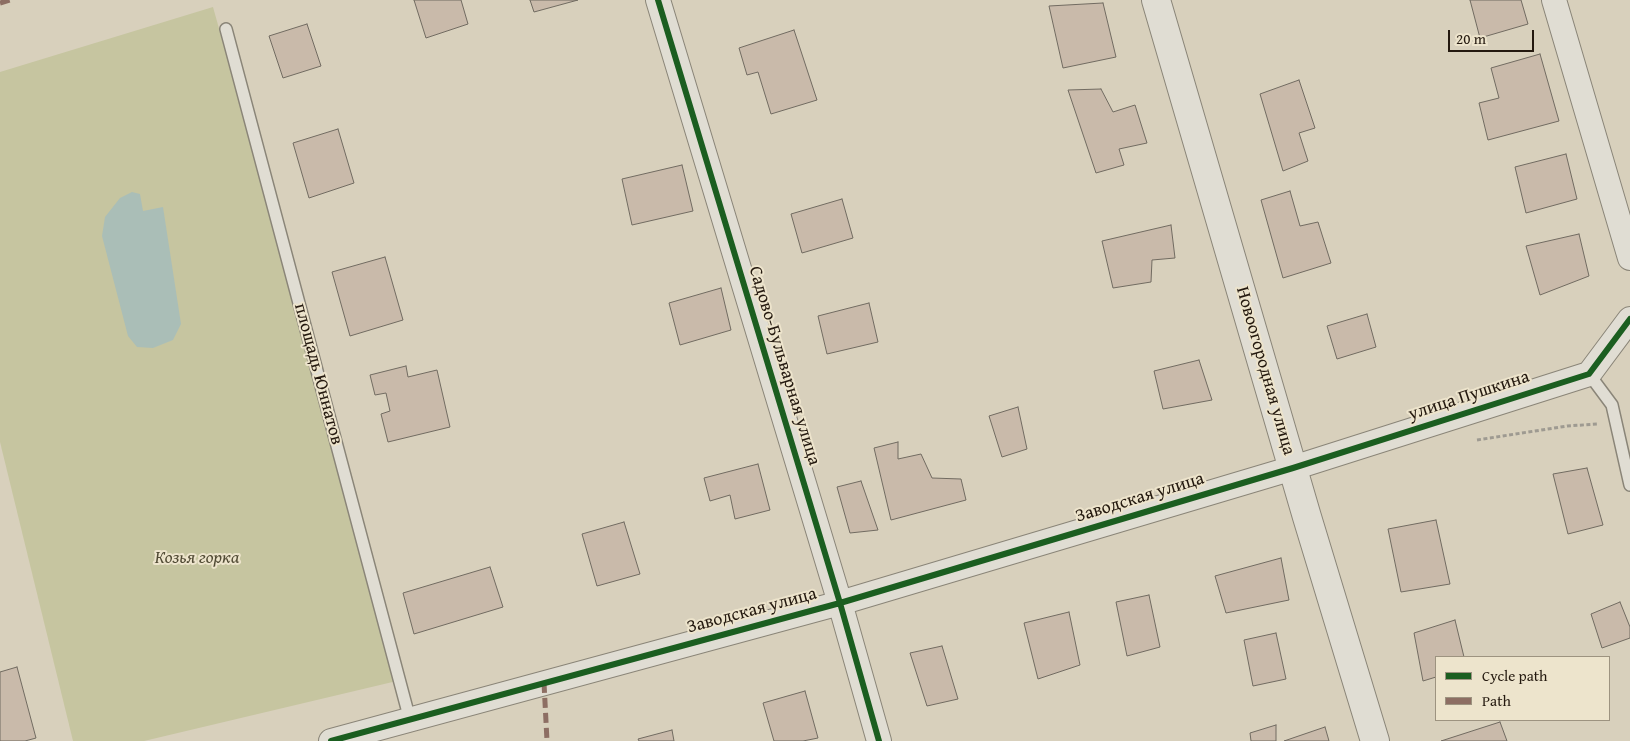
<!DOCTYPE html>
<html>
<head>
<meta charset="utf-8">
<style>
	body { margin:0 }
	#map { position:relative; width:1630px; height:741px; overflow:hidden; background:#d8d0bc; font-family:"Gentium Book Plus",serif }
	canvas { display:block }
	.legend { position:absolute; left:1435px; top:656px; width:175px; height:65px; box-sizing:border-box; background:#ede4cc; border:1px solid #9d9380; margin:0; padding:6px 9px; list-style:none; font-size:15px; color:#24190f }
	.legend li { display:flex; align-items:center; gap:10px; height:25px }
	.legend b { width:25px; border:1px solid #9d9380 }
	.scale { position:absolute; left:1448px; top:30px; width:86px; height:22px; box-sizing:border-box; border:2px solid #24190f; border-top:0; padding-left:6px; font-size:15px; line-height:18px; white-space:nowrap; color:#24190f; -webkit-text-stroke:4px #ede4cc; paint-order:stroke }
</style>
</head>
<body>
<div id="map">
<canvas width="1630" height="741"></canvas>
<ul class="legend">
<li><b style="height:6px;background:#1b5e20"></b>Cycle path</li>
<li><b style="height:6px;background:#8d6e63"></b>Path</li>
</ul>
<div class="scale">20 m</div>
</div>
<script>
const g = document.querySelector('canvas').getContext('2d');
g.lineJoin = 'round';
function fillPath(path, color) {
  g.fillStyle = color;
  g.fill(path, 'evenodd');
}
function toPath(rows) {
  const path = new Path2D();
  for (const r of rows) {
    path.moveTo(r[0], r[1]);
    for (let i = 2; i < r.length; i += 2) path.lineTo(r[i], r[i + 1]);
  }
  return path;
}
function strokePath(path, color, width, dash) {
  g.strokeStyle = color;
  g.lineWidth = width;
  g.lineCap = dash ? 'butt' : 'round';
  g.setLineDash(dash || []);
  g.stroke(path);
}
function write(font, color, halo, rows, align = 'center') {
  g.font = font + ' "Gentium Book Plus",serif';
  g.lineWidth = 4;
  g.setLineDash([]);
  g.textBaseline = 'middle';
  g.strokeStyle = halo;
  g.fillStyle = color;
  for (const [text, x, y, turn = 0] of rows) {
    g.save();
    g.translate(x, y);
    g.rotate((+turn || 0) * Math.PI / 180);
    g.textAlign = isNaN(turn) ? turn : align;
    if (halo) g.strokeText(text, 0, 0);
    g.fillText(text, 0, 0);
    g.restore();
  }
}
fillPath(toPath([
	[213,7,401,680,144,741,73,741,0,442,0,72]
]), '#c6c5a0');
fillPath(toPath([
	[132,192,140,194,143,211,163,207,181,324,173,340,153,348,137,347,128,336,102,236,105,217,120,198]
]), '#aabeb7');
const building = toPath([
	[414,0,461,0,468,24,426,38,414,0],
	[530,0,578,0,534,12,530,0],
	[1470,0,1521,0,1528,24,1480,38,1470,0],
	[1103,3,1116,57,1063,68,1049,6,1103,3],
	[307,24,321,66,283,78,269,36,307,24],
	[794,30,817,100,771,114,758,72,747,75,739,48,794,30],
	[1540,54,1559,121,1488,140,1479,103,1499,98,1491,68,1540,54],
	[1299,80,1315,128,1299,133,1308,161,1283,171,1260,94,1299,80],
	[1101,89,1113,112,1135,105,1147,143,1119,149,1124,165,1096,173,1068,90,1101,89],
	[338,129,354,183,309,198,293,143,338,129],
	[1566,154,1577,199,1526,213,1515,167,1566,154],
	[682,165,693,211,632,225,622,179,682,165],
	[1290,191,1300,226,1318,222,1331,263,1283,278,1261,200,1290,191],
	[842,199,853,238,802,253,791,214,842,199],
	[1171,225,1175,258,1152,260,1151,282,1113,288,1102,241,1171,225],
	[1579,234,1589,276,1540,295,1526,246,1579,234],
	[385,257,403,320,350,336,332,272,385,257],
	[721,288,731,330,680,345,669,303,721,288],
	[869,303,878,342,827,354,818,316,869,303],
	[1367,314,1376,347,1337,359,1327,326,1367,314],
	[1199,360,1212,400,1163,409,1154,371,1199,360],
	[406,366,408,377,437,370,450,427,388,442,381,414,390,411,386,393,375,395,370,375,406,366],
	[1018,407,1027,449,1002,457,989,416,1018,407],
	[898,442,898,459,921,454,932,478,961,479,966,500,891,520,874,448,898,442],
	[758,464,770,510,735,519,730,495,710,501,704,478,758,464],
	[1587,468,1603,525,1568,534,1553,474,1587,468],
	[861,481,878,530,850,533,837,487,861,481],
	[1436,520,1450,584,1401,592,1388,529,1436,520],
	[624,522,640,574,597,586,582,534,624,522],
	[1281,558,1289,600,1226,613,1215,576,1281,558],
	[490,567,503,607,414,634,403,593,490,567],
	[1149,595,1160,647,1127,656,1116,602,1149,595],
	[1620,602,1630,627,1630,638,1602,648,1591,614,1620,602],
	[1069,612,1080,665,1038,679,1024,623,1069,612],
	[1455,620,1464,657,1436,657,1436,677,1423,681,1414,633,1455,620],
	[1276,633,1286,679,1253,686,1244,640,1276,633],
	[942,646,958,699,927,706,910,653,942,646],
	[17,667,36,738,25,741,0,741,0,672,17,667],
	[805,691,818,738,803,741,774,741,763,703,805,691],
	[1500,722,1507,741,1441,741,1500,722],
	[1276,725,1276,741,1251,741,1250,733,1276,725],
	[1325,727,1329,741,1284,741,1325,727],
	[672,730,674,741,639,741,638,739,672,730]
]);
fillPath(building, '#c9baaa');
strokePath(building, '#716b61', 1);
const service = toPath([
	[226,29,410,720],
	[1589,374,1612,405,1630,485]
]);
const minor = toPath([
	[658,0,840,603,879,741],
	[1554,0,1630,258],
	[331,741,840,603,1293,468,1589,374,1630,319]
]);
const tertiary = toPath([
	[1156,0,1307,517,1375,741]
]);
strokePath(service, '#8a8578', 14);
strokePath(minor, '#8a8578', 26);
strokePath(tertiary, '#8a8578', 30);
strokePath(toPath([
	[1477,440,1567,426,1597,424]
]), '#9e9a91', 3, [4, 2.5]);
strokePath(service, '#e0ddd3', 11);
strokePath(minor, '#e0ddd3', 24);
strokePath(tertiary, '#e0ddd3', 28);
strokePath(toPath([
	[0,3,10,0],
	[544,683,547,741]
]), '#8d6e63', 5, [10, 5]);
strokePath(toPath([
	[658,0,840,603,879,741],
	[331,741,840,603,1293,468,1589,374,1630,319]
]), '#1b5e20', 6);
write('18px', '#24190f', '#ede4cc', [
	["Садово-Бульварная улица",784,366,73],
	["Новоогородная улица",1265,371,74],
	["площадь Юннатов",318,374,75],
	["улица Пушкина",1469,396,-18],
	["Заводская улица",1140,498,-17],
	["Заводская улица",752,611,-15]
]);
write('italic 18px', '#504a34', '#ede4cc', [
	["Козья горка",197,558]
]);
</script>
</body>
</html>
